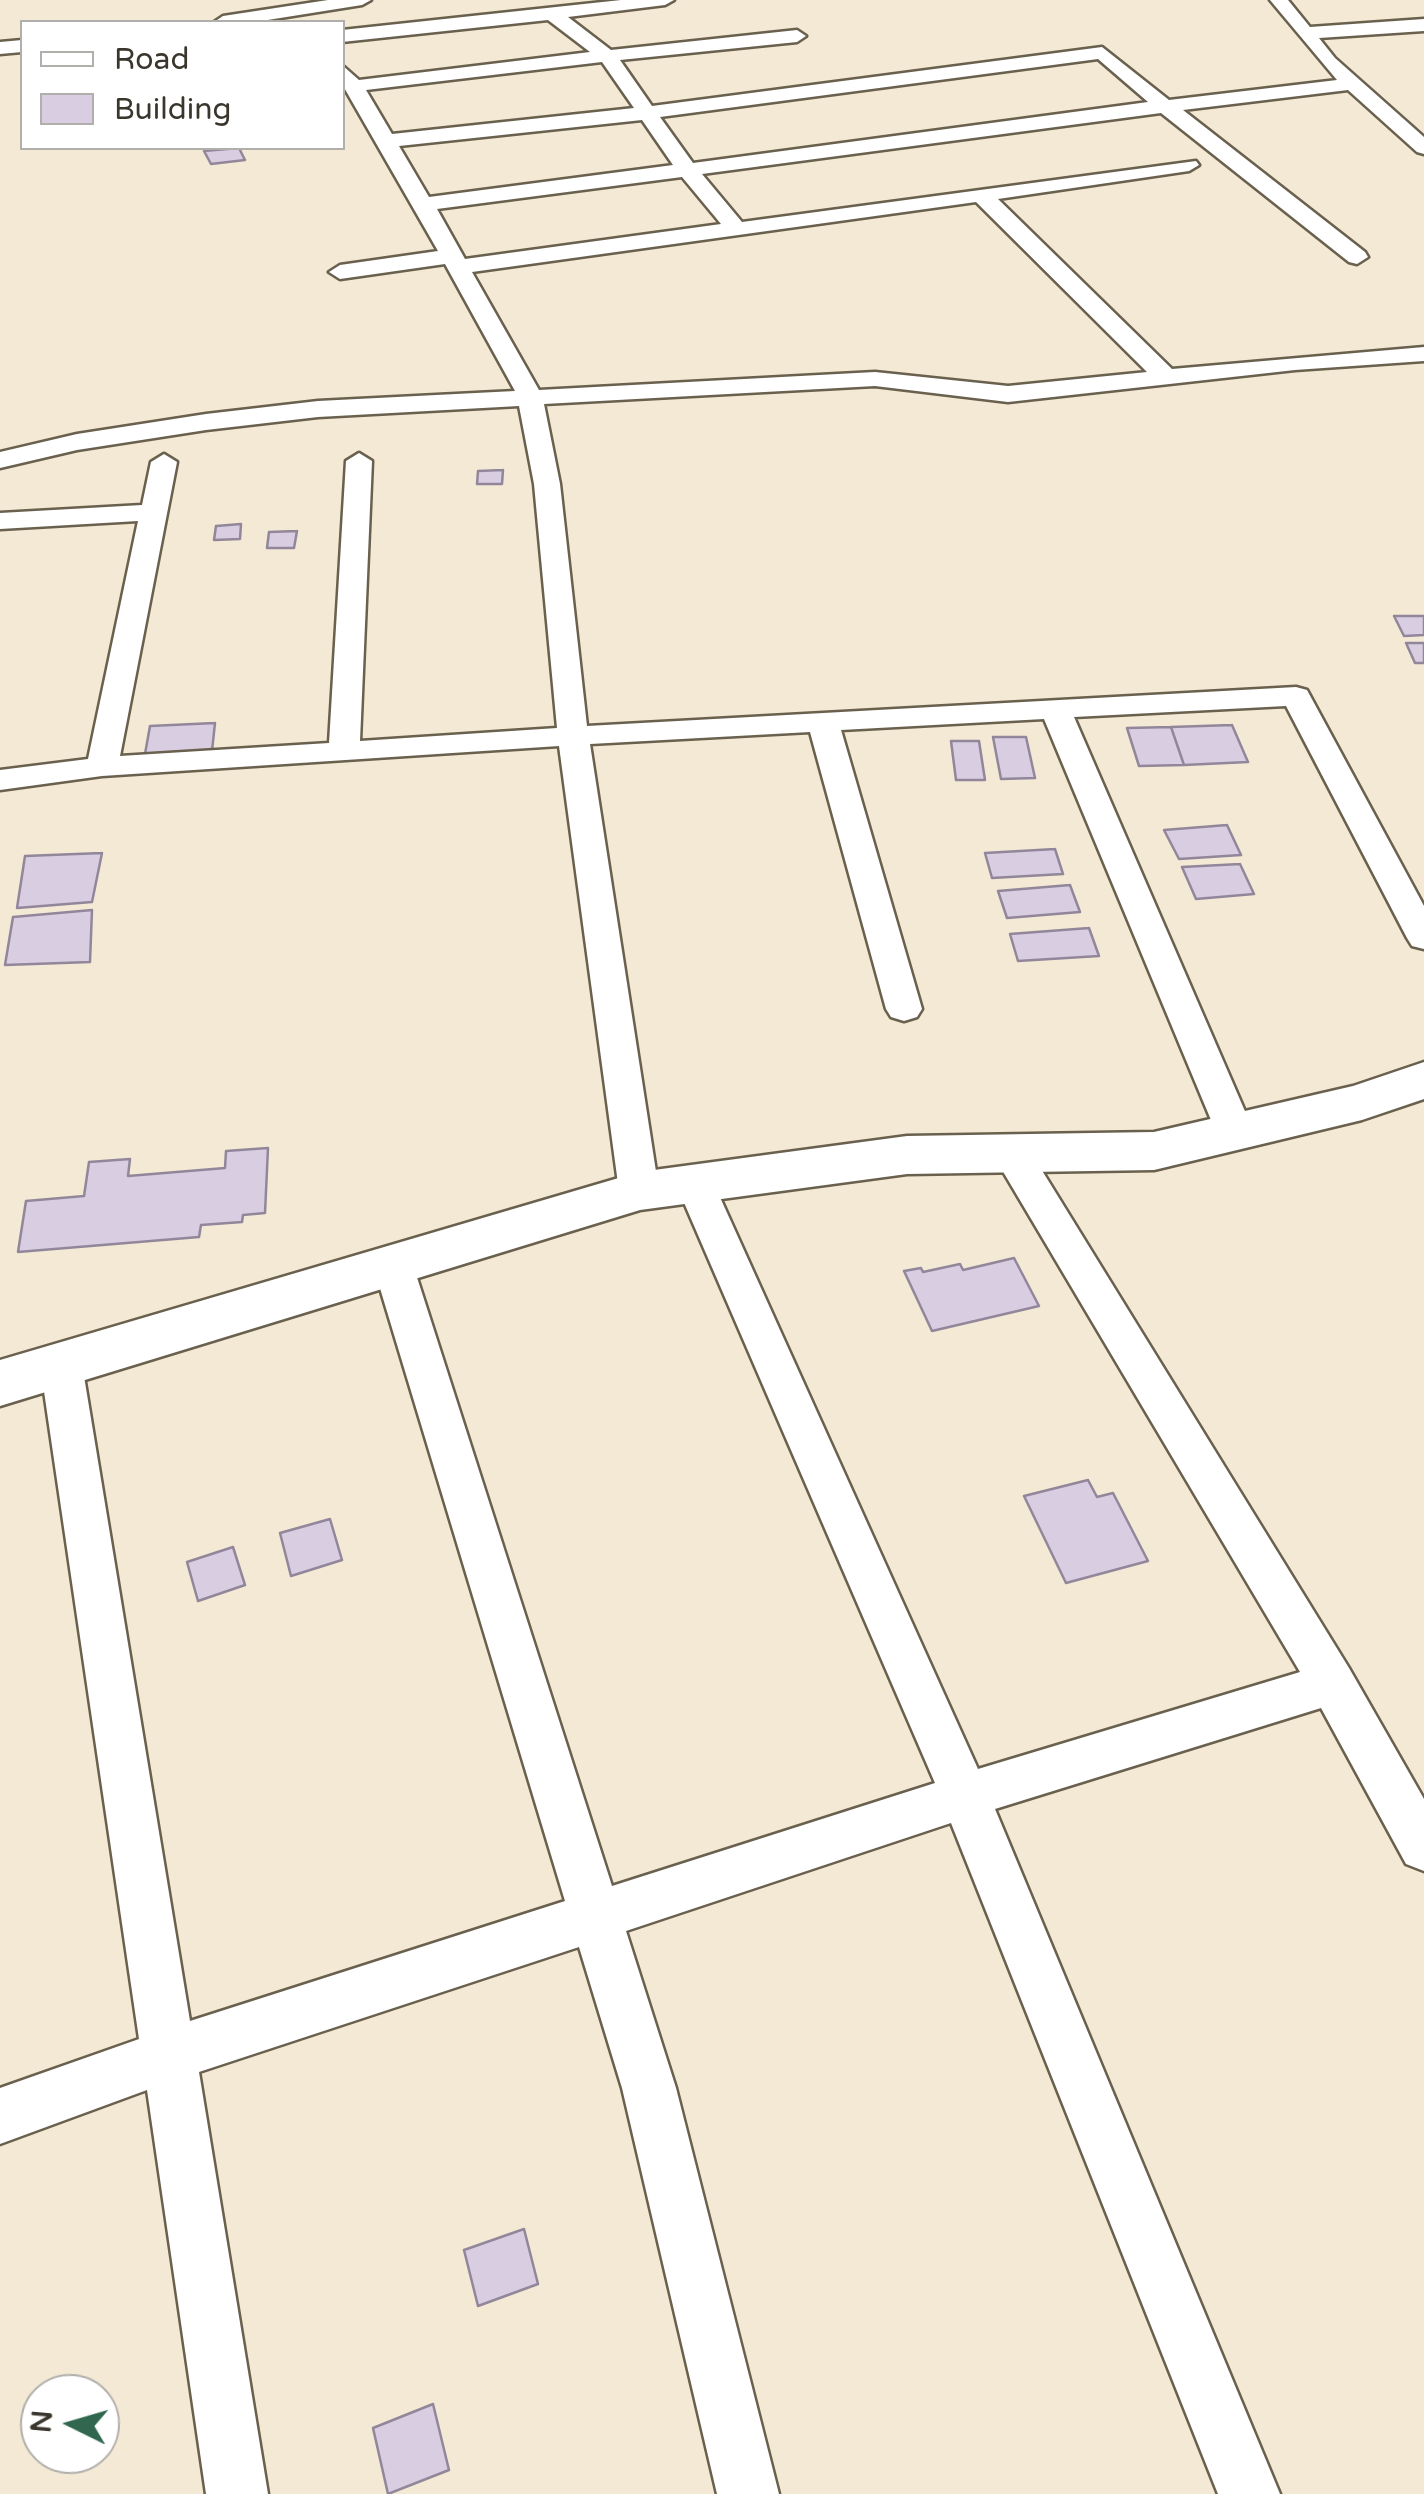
<!DOCTYPE html>
<html>
<head>
<meta charset="utf-8">
<style>
	body { margin:0 }
	#map { position:relative; width:1424px; height:2494px; overflow:hidden; background:#f4e9d4; font-family:"Varela Round",sans-serif }
	canvas { display:block }
	.legend { position:absolute; left:20px; top:20px; width:325px; height:130px; box-sizing:border-box; background:#fff; border:2px solid #b0afab; margin:0; padding:12px 18px; list-style:none; font-size:30px; color:#3a362d }
	.legend li { display:flex; align-items:center; gap:20px; height:50px }
	.legend b { width:50px; border:2px solid #b0afab }
	.north { position:absolute; left:20px; top:2374px; width:100px; height:100px; box-sizing:border-box; background:#fff; border:2px solid #b0afab; border-radius:50%; rotate:275deg; font-size:28px; font-weight:700; line-height:40px; text-align:center; color:#3a362d }
	.north::after { content:''; display:block; margin:auto; width:35px; height:45px; background:#30674e; clip-path:polygon(50% 0,100% 100%,50% 72%,0 100%) }
</style>
</head>
<body>
<div id="map">
<canvas width="1424" height="2494"></canvas>
<ul class="legend">
<li><b style="height:12px;background:#fff"></b>Road</li>
<li><b style="height:28px;background:#d9cde2"></b>Building</li>
</ul>
<div class="north">N</div>
</div>
<script>
const g = document.querySelector('canvas').getContext('2d');
g.lineJoin = 'round';
function fillPath(path, color) {
  g.fillStyle = color;
  g.fill(path, 'evenodd');
}
function toPath(rows) {
  const path = new Path2D();
  for (const r of rows) {
    path.moveTo(r[0], r[1]);
    for (let i = 2; i < r.length; i += 2) path.lineTo(r[i], r[i + 1]);
  }
  return path;
}
function strokePath(path, color, width, dash) {
  g.strokeStyle = color;
  g.lineWidth = width;
  g.lineCap = dash ? 'butt' : 'round';
  g.setLineDash(dash || []);
  g.stroke(path);
}
const building = toPath([
	[239,148,245,160,211,164,204,151,239,148],
	[503,470,502,484,477,484,478,471,503,470],
	[241,524,240,539,214,540,216,526,241,524],
	[297,531,294,548,267,548,269,532,297,531],
	[1394,616,1424,616,1424,635,1404,636,1394,616],
	[1406,643,1424,643,1424,663,1415,663,1406,643],
	[215,723,212,751,145,754,150,726,215,723],
	[1232,725,1248,762,1184,765,1171,727,1232,725],
	[1171,727,1184,765,1139,766,1127,728,1171,727],
	[993,737,1026,737,1035,778,1001,779,993,737],
	[951,741,979,741,985,780,956,780,951,741],
	[1227,825,1241,855,1179,859,1164,830,1227,825],
	[1055,849,1063,874,992,878,985,853,1055,849],
	[102,853,92,902,17,908,25,856,102,853],
	[1240,864,1254,894,1196,899,1182,867,1240,864],
	[1070,885,1080,912,1007,918,998,891,1070,885],
	[92,910,90,962,5,965,13,917,92,910],
	[1089,928,1099,956,1018,961,1010,934,1089,928],
	[268,1148,265,1213,243,1215,242,1222,201,1225,199,1237,18,1252,26,1201,84,1196,89,1162,130,1159,128,1176,225,1168,226,1151,268,1148],
	[1014,1258,1039,1306,932,1331,904,1271,921,1268,923,1272,960,1264,963,1270,1014,1258],
	[1088,1480,1097,1497,1113,1493,1148,1561,1066,1583,1024,1496,1088,1480],
	[330,1519,342,1560,291,1576,280,1533,330,1519],
	[233,1547,245,1585,198,1601,187,1562,233,1547],
	[524,2229,538,2284,478,2306,464,2250,524,2229],
	[433,2404,449,2470,388,2494,373,2428,433,2404]
]);
fillPath(building, '#d9cde2');
strokePath(building, '#92879a', 2.5);
const street = toPath([
	[328,0,371,0,362,5,255,22,214,22,223,16,328,0],
	[621,0,674,0,665,5,568,17,611,50,797,30,806,36,797,42,620,60,652,106,1102,47,1169,100,1337,80,1270,0,1288,0,1310,27,1424,19,1424,31,1319,38,1335,58,1424,137,1424,154,1417,152,1348,90,1183,110,1365,252,1368,257,1357,264,1349,262,1161,113,702,174,742,222,1196,161,1199,165,1189,171,998,199,1172,369,1424,347,1424,361,1295,370,1008,402,875,386,544,404,560,484,587,726,1296,687,1307,690,1424,906,1424,949,1412,946,1407,938,1286,706,1074,717,1254,1132,1248,1141,1235,1145,1222,1141,1216,1132,1044,719,841,730,922,1009,917,1017,904,1021,891,1017,886,1009,810,732,590,744,659,1191,653,1201,639,1205,625,1201,619,1191,559,746,102,776,0,790,0,770,88,759,138,521,0,529,0,513,142,505,151,462,164,454,177,462,120,756,329,743,346,461,359,453,372,461,360,741,557,728,534,484,519,406,318,417,206,430,77,450,0,468,0,452,77,434,206,414,318,401,515,391,445,264,340,279,329,272,340,265,438,251,342,84,342,65,359,80,590,52,548,20,342,42,342,30,621,0],
	[1098,59,1148,102,693,163,660,117,1098,59],
	[602,62,634,108,392,134,366,90,602,62],
	[642,120,673,165,429,197,399,146,642,120],
	[682,177,721,224,465,259,437,209,682,177],
	[976,202,1147,372,1008,386,875,372,539,390,472,272,976,202],
	[22,40,22,52,0,54,0,42,22,40],
	[1011,1139,1025,1143,1349,1668,1424,1799,1424,1871,1406,1864,1321,1708,995,1809,1280,2494,1218,2494,951,1823,626,1931,676,2088,779,2494,717,2494,622,2088,579,1947,199,2072,268,2494,206,2494,147,2090,0,2144,0,2088,139,2039,40,1364,46,1352,61,1348,76,1352,82,1364,190,2021,565,1901,373,1265,379,1254,393,1250,407,1254,413,1265,612,1886,935,1783,676,1184,681,1174,695,1170,709,1174,714,1184,978,1769,1300,1672,992,1153,997,1143,1011,1139]
]);
const secondary = toPath([
	[1424,1062,1424,1099,1362,1120,1154,1170,907,1174,640,1210,0,1406,0,1360,639,1172,907,1136,1154,1132,1353,1086,1424,1062]
]);
strokePath(street, '#69604e', 5);
strokePath(secondary, '#69604e', 5);
fillPath(street, '#fff');
fillPath(secondary, '#fff');
</script>
</body>
</html>
